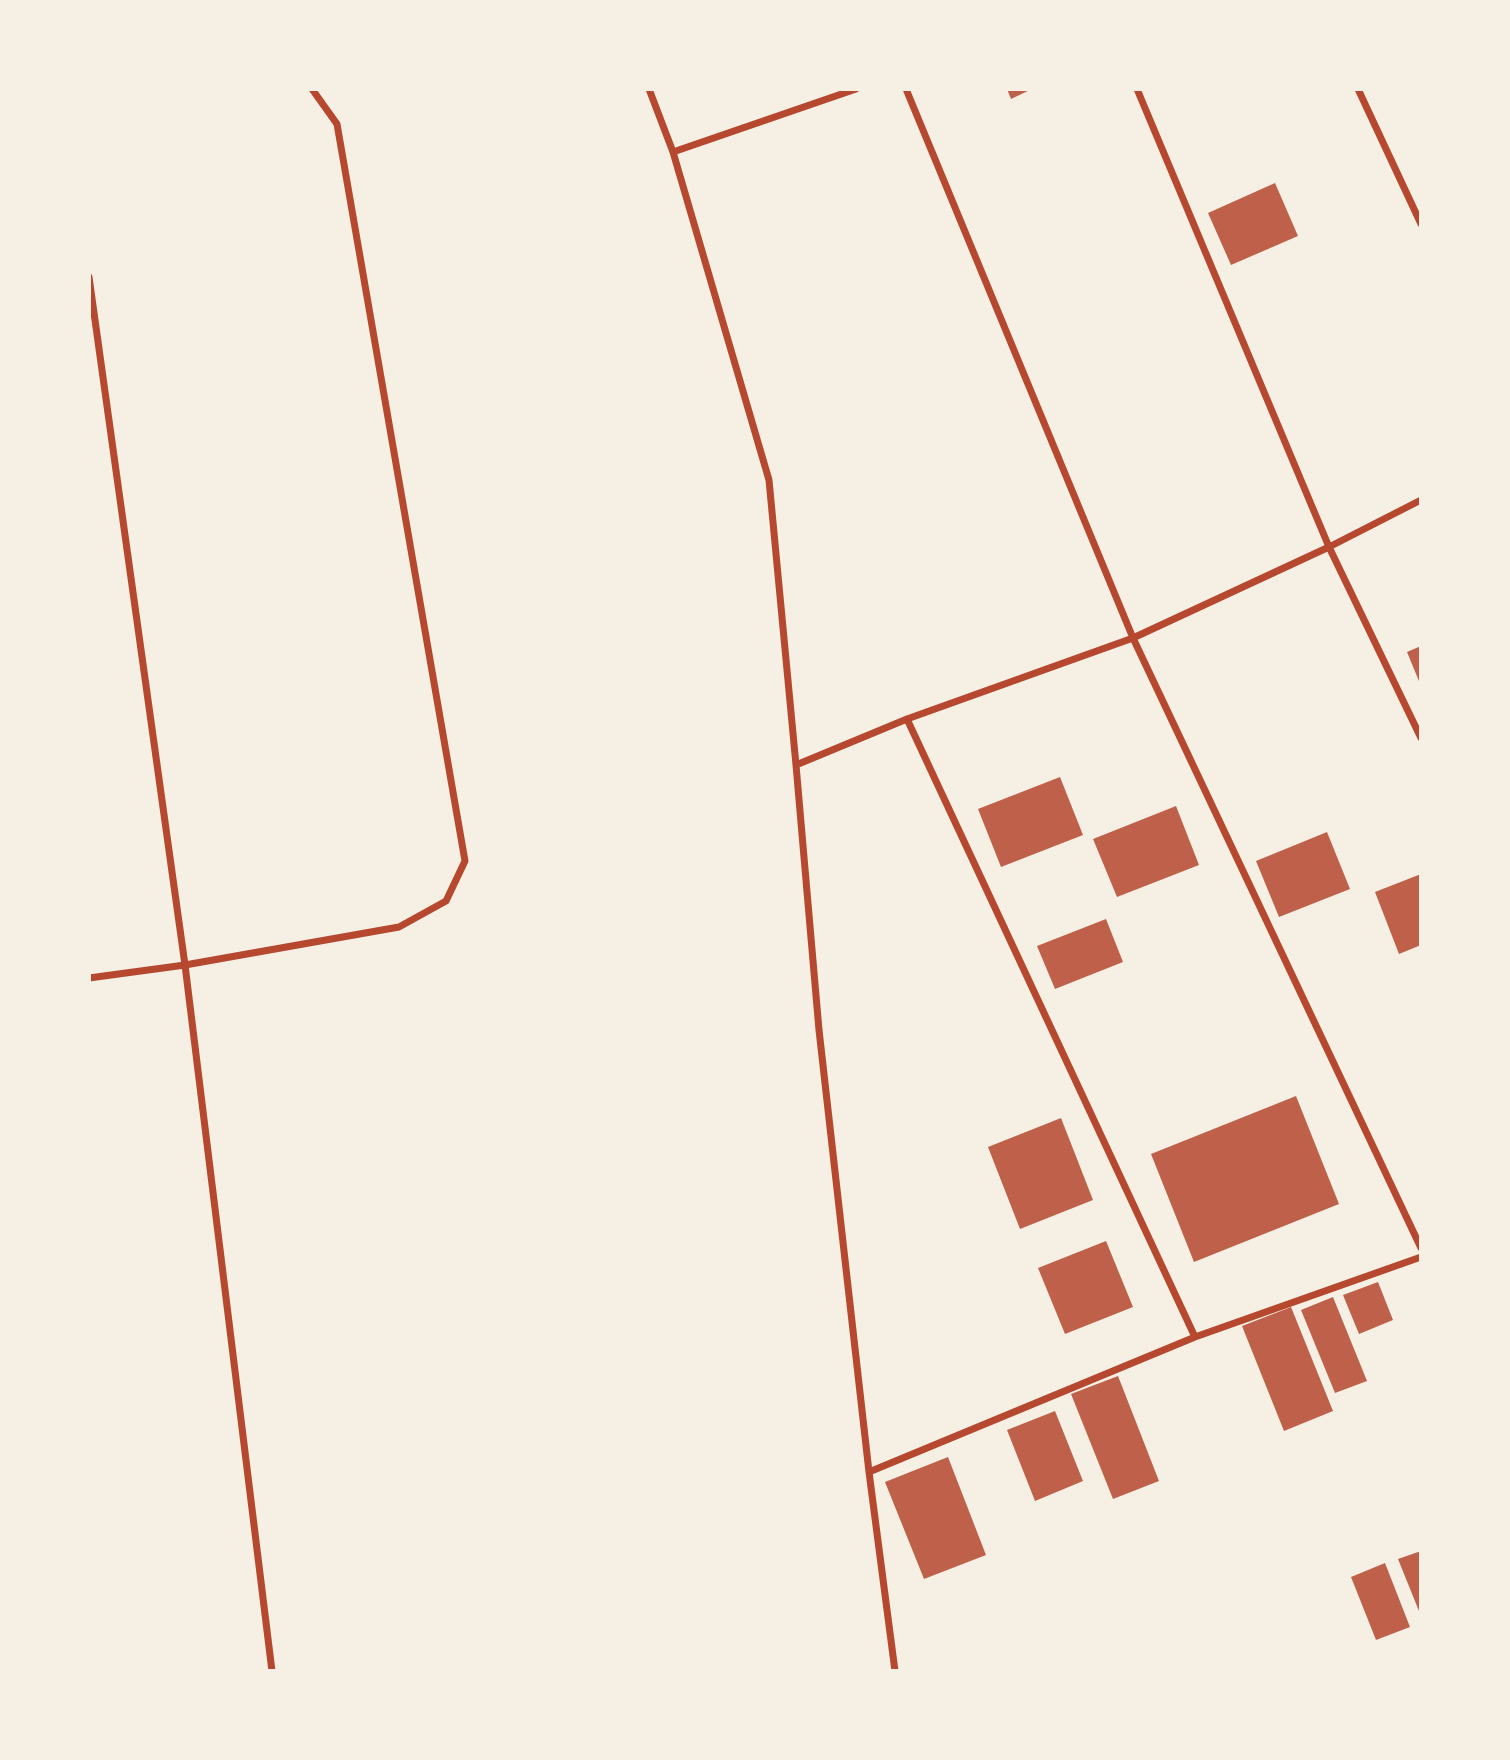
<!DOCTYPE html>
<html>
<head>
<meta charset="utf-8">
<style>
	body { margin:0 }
	#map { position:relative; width:1510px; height:1760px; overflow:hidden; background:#f6efe4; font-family:Poppins,sans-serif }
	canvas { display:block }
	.frame { position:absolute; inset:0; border:91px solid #f6efe4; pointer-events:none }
</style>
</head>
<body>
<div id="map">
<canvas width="1510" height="1760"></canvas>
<div class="frame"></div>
</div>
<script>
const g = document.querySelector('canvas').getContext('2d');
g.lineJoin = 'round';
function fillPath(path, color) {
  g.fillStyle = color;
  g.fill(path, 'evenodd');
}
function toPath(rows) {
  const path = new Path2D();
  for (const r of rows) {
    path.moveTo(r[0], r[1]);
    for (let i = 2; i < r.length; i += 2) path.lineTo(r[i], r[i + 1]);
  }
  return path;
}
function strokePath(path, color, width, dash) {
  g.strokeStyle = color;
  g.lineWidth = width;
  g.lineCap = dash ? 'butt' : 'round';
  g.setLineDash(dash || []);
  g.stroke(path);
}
fillPath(toPath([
	[1007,89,1032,89,1011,99],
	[1275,183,1298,236,1231,265,1208,213],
	[1421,646,1421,686,1407,652],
	[1060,777,1083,835,1001,867,978,809],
	[1176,806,1199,865,1117,897,1093,839],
	[1327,832,1350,889,1279,917,1256,861],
	[1421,874,1421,945,1399,954,1375,892],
	[1106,919,1123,962,1055,989,1037,946],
	[1296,1096,1339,1204,1194,1262,1151,1154],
	[1061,1118,1093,1200,1020,1229,988,1147],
	[1106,1241,1133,1307,1065,1334,1038,1268],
	[1378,1282,1393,1320,1359,1334,1343,1295],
	[1333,1297,1367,1381,1335,1393,1301,1310],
	[1291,1307,1333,1411,1284,1431,1242,1326],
	[1118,1376,1159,1481,1113,1499,1071,1394],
	[1055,1411,1083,1481,1035,1501,1007,1430],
	[948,1457,986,1555,924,1579,885,1482],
	[1421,1551,1421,1616,1398,1559],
	[1385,1563,1410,1627,1376,1640,1351,1577]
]), '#bf614a');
strokePath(toPath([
	[649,89,673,152,769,480,796,765,819,1030,869,1472,895,1671],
	[906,89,1133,638,1421,1248],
	[1137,89,1329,547,1421,738],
	[1358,89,1421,224],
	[673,152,856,89],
	[89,277,185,965,272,1671],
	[907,719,1195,1337],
	[796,765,907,719,1133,638,1329,547,1421,500],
	[89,978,185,965,399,927,446,901,465,861,337,124,312,89],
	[869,1472,1195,1337,1421,1257]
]), '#b5482f', 7);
</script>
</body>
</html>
